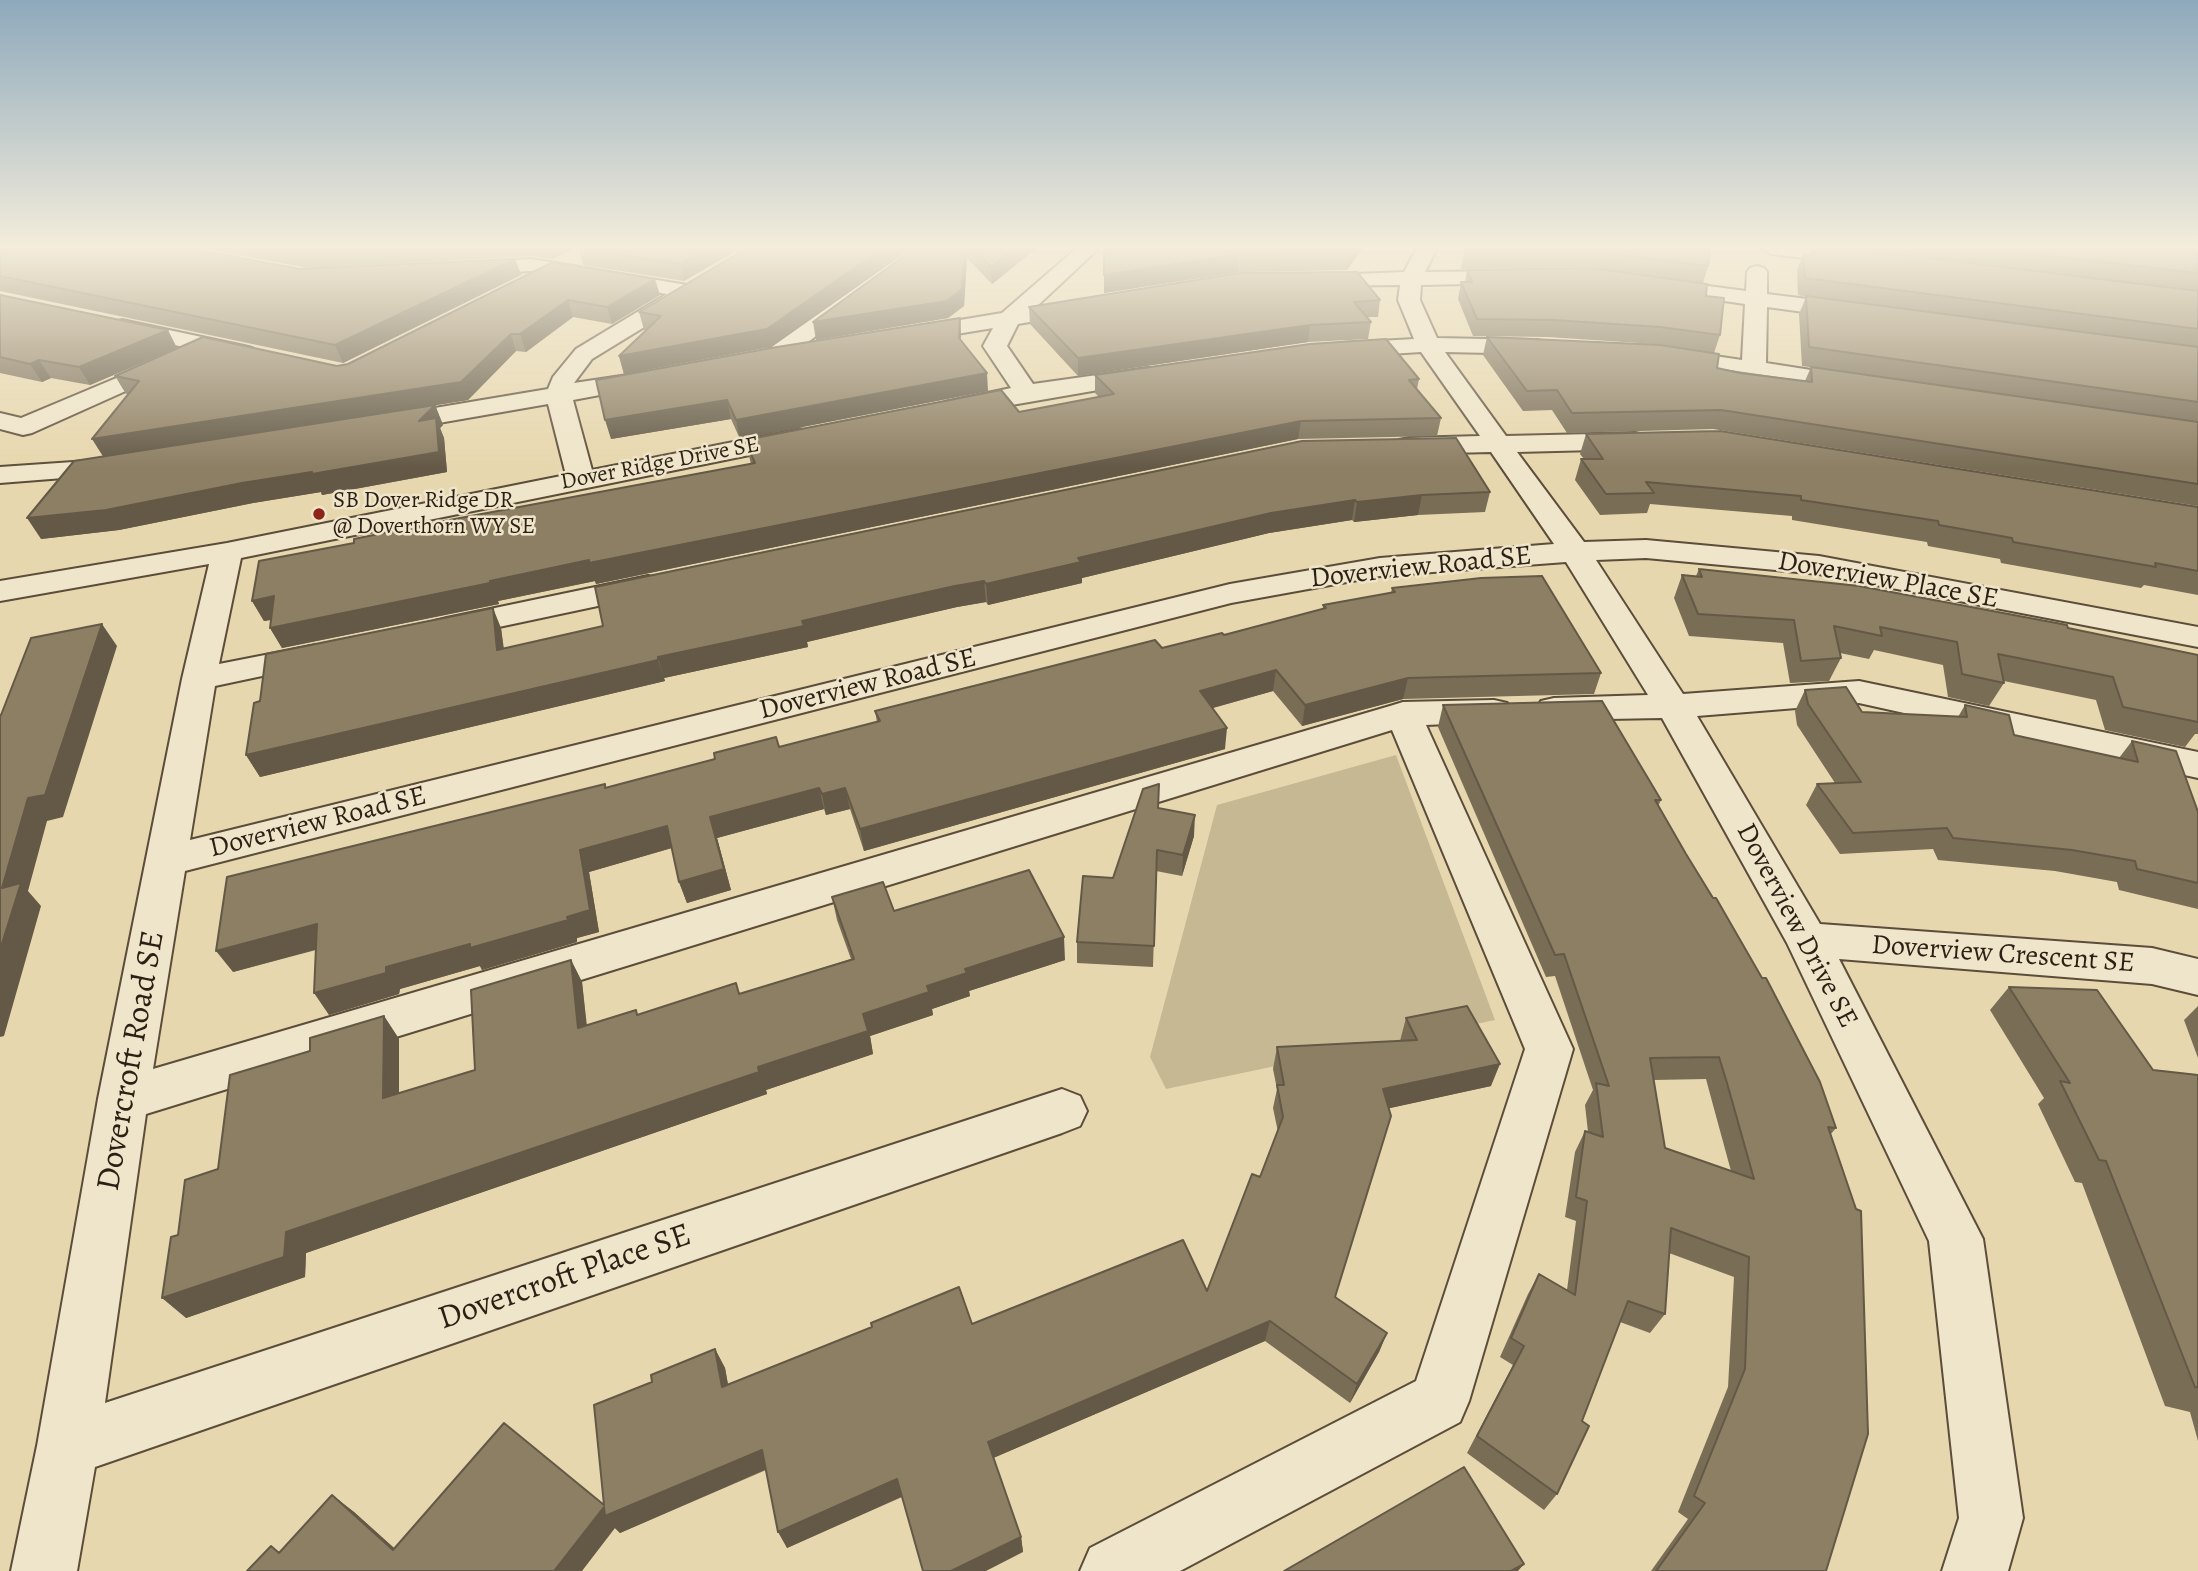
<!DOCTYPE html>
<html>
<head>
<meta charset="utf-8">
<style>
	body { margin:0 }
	canvas { display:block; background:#e7d7ae }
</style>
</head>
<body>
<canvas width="2198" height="1571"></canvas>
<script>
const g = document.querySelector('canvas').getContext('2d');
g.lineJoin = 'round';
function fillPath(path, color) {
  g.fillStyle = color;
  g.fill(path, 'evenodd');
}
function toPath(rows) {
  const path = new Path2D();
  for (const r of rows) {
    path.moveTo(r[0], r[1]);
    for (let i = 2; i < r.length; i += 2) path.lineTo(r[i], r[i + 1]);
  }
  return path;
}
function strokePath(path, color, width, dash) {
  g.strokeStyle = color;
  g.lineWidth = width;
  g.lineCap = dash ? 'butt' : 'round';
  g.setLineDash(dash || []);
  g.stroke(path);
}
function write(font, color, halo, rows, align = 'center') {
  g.font = font + ' Alegreya,serif';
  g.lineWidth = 5;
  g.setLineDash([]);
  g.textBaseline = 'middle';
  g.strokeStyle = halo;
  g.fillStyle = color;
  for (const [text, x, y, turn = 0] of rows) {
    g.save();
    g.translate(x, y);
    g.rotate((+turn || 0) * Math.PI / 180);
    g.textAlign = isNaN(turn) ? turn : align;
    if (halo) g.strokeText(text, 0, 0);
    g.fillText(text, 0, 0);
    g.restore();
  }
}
fillPath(toPath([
	[1396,755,1495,1020,1166,1089,1150,1057,1217,805]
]), '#c7b894');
const minor = toPath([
	[912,248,936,248,782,361,766,361,762,356,766,351,912,248],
	[1077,248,1099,248,1035,308,1080,300,1088,302,1091,307,1088,312,1018,324,1007,346,1033,384,1147,368,1156,370,1159,375,1156,380,954,415,945,412,941,407,945,402,1011,388,983,346,993,328,908,342,900,340,896,335,900,330,1002,313,1077,248],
	[1417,248,1437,248,1425,272,1519,271,1526,273,1530,277,1526,281,1519,283,1421,285,1420,300,1437,338,1537,340,1545,342,1549,347,1545,352,1537,354,1445,352,1506,436,1635,433,1644,435,1648,441,1644,447,1635,449,1517,452,1584,542,1646,540,1819,556,2198,627,2198,647,1819,574,1646,558,1596,560,1683,694,1859,681,2198,752,2198,778,1859,703,1697,716,1820,924,2152,948,2198,959,2198,995,2152,984,1839,959,1983,1239,2023,1518,2008,1571,1942,1571,1959,1518,1929,1241,1787,943,1662,718,1554,720,1541,717,1536,709,1541,701,1554,698,1648,695,1566,562,1380,576,1231,603,185,871,153,1069,1390,706,1403,702,1494,700,1507,703,1512,711,1507,719,1494,722,1426,725,1573,1049,1469,1401,1460,1422,1180,1571,1080,1571,1090,1548,1416,1381,1525,1049,1392,730,146,1114,105,1403,1062,1089,1080,1096,1087,1111,1080,1126,1062,1133,95,1467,77,1571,11,1571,37,1446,98,1099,182,679,209,564,0,601,0,581,227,543,566,475,548,404,387,432,378,430,374,424,378,418,387,416,548,389,553,377,576,349,667,294,531,271,466,275,459,273,456,269,459,265,466,263,531,259,687,285,695,286,698,291,695,296,592,359,574,383,648,372,657,374,660,379,657,384,648,386,573,400,592,470,799,429,808,431,812,437,808,443,799,445,241,558,219,664,316,645,328,648,333,655,328,662,215,686,190,840,1230,584,1380,558,1554,544,1491,452,1409,454,1399,452,1396,446,1399,440,1409,438,1480,436,1421,352,1342,357,1334,355,1330,350,1334,345,1342,343,1414,339,1398,300,1400,285,1313,286,1306,284,1302,280,1306,276,1404,272,1417,248],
	[1761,248,1823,248,1862,253,1869,255,1872,259,1869,263,1862,265,1771,254,1761,248],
	[1757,266,1764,268,1767,272,1767,294,1856,305,1864,307,1867,312,1864,317,1856,319,1767,307,1766,363,1869,379,1872,384,1869,389,1860,391,1659,361,1655,356,1659,351,1667,349,1742,360,1745,304,1655,291,1647,290,1644,285,1647,280,1655,279,1746,291,1747,272,1750,268,1757,266],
	[122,320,244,346,252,348,256,353,252,358,244,360,114,332,111,327,114,322,122,320],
	[169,356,177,358,181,363,177,368,32,433,23,435,0,429,0,413,21,418,169,356],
	[117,459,127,461,131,467,127,473,0,483,0,467,117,459],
	[648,576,659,579,664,586,659,593,447,638,435,635,430,628,435,621,447,618,648,576]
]);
strokePath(minor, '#5b4d3a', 4);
fillPath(minor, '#efe5ca');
fillPath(toPath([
	[0,248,300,269,308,268,201,248,574,248,552,259,531,256,316,268,515,259,521,275,343,363,0,291],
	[579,248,741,248,684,281,583,265],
	[747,248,770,347,624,374,619,356,646,330,644,330,639,312],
	[915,248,1037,248,992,284,967,258,964,306,948,318,816,340],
	[1104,248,1363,248,1347,270,1238,272,1104,293],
	[1710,248,1708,266,1703,283,1587,267,1461,269,1464,253],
	[1811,248,2198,248,2198,506,1713,429,1567,433,1552,410,1523,411,1483,355,1487,337,1654,344,1548,337,1473,336,1458,299,1461,282,1465,282,1467,270,1706,296,1720,335,1714,353,1717,368,1805,381,1811,367,1854,373,1802,366,1799,314,1806,297,1798,295,1797,270,1803,254,1809,254],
	[553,262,660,295,612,324,573,317,526,352,516,351,468,400,423,407,435,405,443,425,440,428,444,438,447,472,322,495,321,492,253,503,119,530,41,539,103,456,129,394,126,394,115,376,337,366,348,364],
	[0,295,177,348,90,385,51,378,42,382,0,373],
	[1380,300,1378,317,1367,317,1371,322,1368,339,1308,342,1078,376,1030,324,1029,307],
	[960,318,961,341,988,391,740,439,731,419,611,439],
	[1095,375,1419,379,1417,389,1441,418,1437,436,1298,439,596,584,595,581,498,601,499,604,282,648,270,628,271,620,264,621,252,601,354,543,751,464,745,440,1019,412,1099,397,1095,393],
	[1586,434,2198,507,2198,595,2144,585,2141,588,2001,563,2000,559,1928,546,1927,542,1792,520,1792,516,1650,504,1647,513,1600,515,1575,480,1581,459,1584,459,1580,454],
	[1302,441,1490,492,1485,512,1418,515,1354,522,1352,520,1269,533,1082,578,1082,583,988,605,986,602,957,607,895,621,807,642,808,647,664,678,665,681,260,777,246,755,260,701,501,628,504,649,603,626],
	[1699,569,2068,628,2198,655,2198,734,2195,734,2185,747,2105,730,2096,700,2004,681,2004,683,1989,706,1948,697,1943,665,1874,650,1869,659,1840,653,1841,658,1829,681,1790,683,1783,643,1689,636,1674,598,1682,575,1696,576],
	[1392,588,1601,673,1594,694,1403,699,1302,726,1273,691,1213,708,1225,749,864,851,850,809,826,815,824,809,717,838,731,890,687,903,679,882,672,848,589,872,599,932,577,938,577,942,482,970,480,966,400,989,399,994,329,1015,316,950,233,972,606,788,779,747,877,722,875,711,1224,635,1323,609,1323,605,1391,593],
	[1805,690,1862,712,1958,717,1965,705,2014,735,2119,758,2132,741,2198,812,2198,909,2119,890,2117,882,2055,871,1938,860,1933,849,1840,854,1806,805,1817,784,1835,783,1797,725,1795,711],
	[1443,705,1661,800,1658,806,1836,1128,1830,1135,1826,1571,1651,1571,1688,1519,1678,1512,1728,1387,1734,1277,1669,1253,1665,1314,1650,1333,1620,1322,1582,1421,1557,1494,1544,1510,1467,1453,1513,1365,1500,1357,1528,1294,1539,1274,1567,1290,1576,1221,1565,1217,1575,1152,1585,1131,1588,1132,1585,1105,1593,1090,1555,976,1546,977,1438,727],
	[1706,1079,1713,1105,1731,1171,1665,1148,1654,1080],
	[1158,808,1194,836,1182,876,1156,871,1153,967,1077,963,1077,942],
	[832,897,894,911,1065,960,969,991,970,996,932,1009,933,1015,870,1036,873,1054,766,1090,767,1094,306,1253,305,1277,186,1318,178,1235,218,1169,310,1051,384,1016,399,1039,399,1093,475,1070,571,960,582,982,587,1026,740,994,851,959,837,920],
	[2009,987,2153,1070,2198,1075,2198,1441,2190,1412,2165,1406,2082,1183,2075,1182,2038,1104,2044,1098,1990,1010],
	[2198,1006,2198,1058,2184,1020],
	[1406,1018,1491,1086,1389,1108,1335,1297,1387,1333,1379,1352,1350,1403,1265,1341,993,1458,1021,1537,1023,1552,902,1497,787,1548,766,1470,620,1533,615,1528,247,1571,271,1546,279,1552,332,1495,354,1512,394,1548,604,1505,652,1382,715,1349,725,1368,728,1385,972,1324,1207,1291,1260,1177,1278,1132,1273,1108,1277,1089,1273,1069,1277,1047,1400,1041]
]), '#796d56');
fillPath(toPath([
	[548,248,574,248,552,259],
	[709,248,741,248,684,281,680,264],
	[883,248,908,248,770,347,624,374,619,356],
	[965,248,966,248,967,258,964,306,948,318,816,340,813,322],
	[1015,248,1037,248,992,284,991,267],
	[1353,248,1363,248,1347,270,1350,252],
	[1239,254,1238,272,1104,293,1104,275],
	[515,259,521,275,343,363,335,345],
	[655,279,660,295,612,324,607,307],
	[568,300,573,317,526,352,520,334],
	[960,318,961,335,960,356,959,338],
	[1310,325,1308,342,1078,376,1078,358],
	[168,330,177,348,90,385,79,367],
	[511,334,516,351,468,400,104,458,92,439],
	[39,360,51,378,42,382,30,364],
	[987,373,988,391,740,439,736,420],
	[727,400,731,419,611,439,605,420],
	[435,405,443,425,440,428,444,438,447,472,322,495,321,492,253,503,119,530,41,539,27,518,419,421],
	[1301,421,1298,439,596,584,595,581,498,601,499,604,282,648,270,628,589,560],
	[1422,495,1418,515,1354,522,1357,502],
	[1355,500,1352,520,1269,533,1082,578,1082,583,988,605,986,584,1078,558,1271,513],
	[984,581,986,602,957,607,807,642,808,647,664,678,658,657,802,621,955,586],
	[274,596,286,617,264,621,252,601],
	[493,608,501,628,506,671,497,650],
	[102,624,117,646,63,817,47,821,28,891,41,906,4,1036,0,1037,0,950,2,888,28,798],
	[658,660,665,681,260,777,246,755],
	[1276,670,1273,691,1198,712,1200,691],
	[1408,678,1403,699,1302,726,1305,705],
	[1227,728,1225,749,864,851,860,829],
	[819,788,824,809,717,838,731,890,687,903,679,882,710,817],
	[845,788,850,809,826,815,822,794],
	[1195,815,1194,836,1182,876,1183,855],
	[667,826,675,847,589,872,599,932,577,938,577,942,482,970,480,966,400,989,399,994,329,1015,314,993,386,967,567,917,580,850],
	[317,924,332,945,233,972,216,951],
	[1064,937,1065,960,969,991,970,996,932,1009,933,1015,870,1036,873,1054,766,1090,767,1094,306,1253,305,1277,186,1318,162,1298,286,1232,758,1067,863,1014,965,969],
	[571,960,582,982,589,1051,578,1028],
	[384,1016,399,1039,399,1120,383,1098],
	[1500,1064,1491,1086,1377,1111,1383,1089],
	[1270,1321,1265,1341,991,1459,988,1442],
	[1387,1333,1379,1352,1350,1403,1357,1384],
	[715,1349,725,1368,732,1406,722,1387],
	[762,1450,771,1467,620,1533,615,1528,582,1571,554,1571,604,1507],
	[897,1479,903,1496,787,1548,778,1532],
	[332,1495,354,1512,413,1565,393,1550],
	[1021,1537,1023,1552,986,1571,951,1571],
	[1524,1564,1518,1571,1511,1571]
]), '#635946');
const building = toPath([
	[0,248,187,248,300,269,515,259,335,345,0,276,0,248],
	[281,248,369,248,301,252,281,248],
	[580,248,709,248,680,264,580,248],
	[747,248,883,248,767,329,619,356,661,316,639,312,747,248],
	[915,248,965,248,962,289,947,301,813,322,915,248],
	[973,248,1015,248,991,267,973,248],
	[1104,248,1353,248,1350,252,1239,254,1104,275,1104,248],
	[1466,248,1710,248,1708,266,1592,251,1464,253,1466,248],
	[1813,248,1844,248,2198,291,2198,329,1805,278,1803,254,1813,255,1813,248],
	[1981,248,2198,248,2198,273,1981,248],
	[553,262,655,279,607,307,568,300,520,334,511,334,461,382,92,439,139,381,115,376,203,337,337,366,348,364,553,262],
	[1591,268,1707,284,1706,296,1724,298,1720,335,1660,327,1553,320,1477,319,1461,282,1472,282,1467,270,1591,268],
	[1357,272,1380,300,1354,302,1371,322,1310,325,1078,358,1029,307,1239,273,1357,272],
	[0,295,168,330,79,367,39,360,30,364,0,357,0,295],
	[1806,296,2198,347,2198,402,1809,347,1806,296],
	[960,318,959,338,987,373,736,420,727,400,605,420,596,380,771,348,960,318],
	[1487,337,1660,345,1719,354,1717,368,1740,373,1812,382,1811,367,2198,422,2198,484,1721,410,1572,413,1557,390,1527,391,1487,337],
	[1386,339,1419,379,1409,380,1441,418,1301,421,589,563,589,560,490,581,490,583,270,628,274,596,252,601,259,561,354,543,354,539,428,524,755,463,745,440,1001,390,1019,412,1114,394,1095,375,1310,344,1386,339],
	[435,405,419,421,436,418,439,452,312,474,312,472,242,483,106,510,27,518,74,461,435,405],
	[1720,431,2198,507,2198,571,2155,563,2156,567,2013,542,2012,538,1939,525,1938,521,1801,500,1801,496,1646,482,1654,493,1606,494,1581,459,1603,459,1586,434,1720,431],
	[1456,438,1490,492,1422,495,1357,502,1355,500,1271,513,1078,558,1081,562,986,584,984,581,955,586,892,600,802,621,804,626,658,657,658,660,246,755,254,703,260,701,266,654,493,608,497,650,603,626,595,587,1302,441,1456,438],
	[1699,569,1859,586,2067,625,2068,628,2198,655,2198,722,2123,707,2113,677,1998,654,2004,683,1962,674,1957,642,1880,627,1882,636,1834,626,1841,658,1801,661,1794,620,1698,614,1682,575,1702,577,1699,569],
	[1542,576,1601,673,1408,678,1305,705,1276,670,1200,691,1227,728,860,829,845,788,822,794,819,788,710,817,724,869,679,882,667,826,580,850,590,910,567,917,568,920,470,948,470,944,386,967,386,973,314,993,317,924,216,951,227,877,605,784,605,788,715,759,714,753,776,737,779,747,880,721,875,711,1155,640,1162,648,1222,633,1224,635,1326,608,1323,605,1395,592,1392,588,1481,578,1542,576],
	[102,624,45,795,28,798,2,888,21,883,0,950,0,715,1,715,31,638,102,624],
	[1846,687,1862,712,1967,717,1965,705,2009,715,2014,735,2138,762,2132,741,2176,751,2198,812,2198,883,2137,869,2135,861,2072,850,1953,838,1947,828,1853,833,1817,784,1861,782,1808,704,1805,690,1846,687],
	[1602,701,1661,800,1655,800,1686,854,1713,898,1716,898,1762,978,1766,978,1820,1082,1836,1128,1828,1127,1856,1209,1861,1211,1868,1434,1826,1571,1656,1571,1705,1503,1694,1496,1745,1369,1749,1257,1671,1228,1665,1314,1628,1301,1582,1421,1589,1426,1557,1494,1477,1436,1524,1346,1511,1338,1539,1274,1575,1295,1587,1201,1576,1197,1585,1131,1603,1137,1596,1083,1609,1086,1564,954,1555,955,1443,705,1602,701],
	[1719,1057,1727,1083,1754,1179,1665,1148,1650,1058,1719,1057],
	[1159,784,1158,808,1195,815,1183,855,1157,850,1154,946,1077,942,1083,876,1113,878,1143,789,1159,784],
	[1029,870,1064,937,965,969,967,973,927,986,929,992,863,1014,868,1031,758,1067,759,1072,286,1232,284,1257,162,1298,171,1237,178,1235,185,1180,218,1169,230,1075,310,1051,310,1038,384,1016,383,1098,475,1070,471,990,571,960,578,1028,636,1010,637,1015,736,983,739,994,854,959,832,897,883,882,894,911,1029,870],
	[2009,987,2097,990,2153,1070,2198,1075,2198,1387,2195,1387,2106,1161,2099,1160,2060,1081,2070,1083,2009,987],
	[1467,1006,1500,1064,1383,1089,1391,1116,1335,1297,1387,1333,1357,1384,1270,1321,988,1442,1021,1537,951,1571,923,1571,897,1479,778,1532,762,1450,605,1516,604,1507,554,1571,247,1571,271,1546,279,1553,332,1495,393,1550,504,1423,604,1505,594,1405,652,1382,651,1375,715,1349,722,1387,872,1327,871,1323,959,1287,972,1324,1183,1240,1207,1291,1252,1174,1260,1177,1283,1117,1277,1085,1284,1085,1277,1047,1417,1040,1406,1018,1467,1006],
	[1464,1467,1524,1564,1511,1571,1284,1571,1464,1467]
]);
fillPath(building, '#8d7f64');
strokePath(building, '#635946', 2);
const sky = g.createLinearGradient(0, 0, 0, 468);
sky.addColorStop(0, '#8ea9bc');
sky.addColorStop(0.53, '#f4eddb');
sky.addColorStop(1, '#f4eddb00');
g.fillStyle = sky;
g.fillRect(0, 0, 2198, 468);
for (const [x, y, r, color] of [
	[319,514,7,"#8f2418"]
]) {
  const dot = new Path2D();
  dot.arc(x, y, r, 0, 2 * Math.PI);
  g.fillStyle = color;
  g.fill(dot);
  strokePath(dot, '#efe5ca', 2.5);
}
write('23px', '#2c1f14', '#efe5ca', [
	["Dover Ridge Drive SE",660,464,-11]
]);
write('23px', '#2c1f14', '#efe5ca', [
	["SB Dover Ridge DR",333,501],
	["@ Doverthorn WY SE",333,527]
], 'left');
write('28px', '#2c1f14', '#efe5ca', [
	["Doverview Road SE",1421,568,-6],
	["Doverview Place SE",1888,581,10],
	["Doverview Road SE",868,685,-14],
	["Doverview Road SE",318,823,-14],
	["Doverview Drive SE",1796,926,62],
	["Doverview Crescent SE",2003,955,4]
]);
write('33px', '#2c1f14', '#efe5ca', [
	["Dovercroft Road SE",132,1061,-80],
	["Dovercroft Place SE",565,1278,-19]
]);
</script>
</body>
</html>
